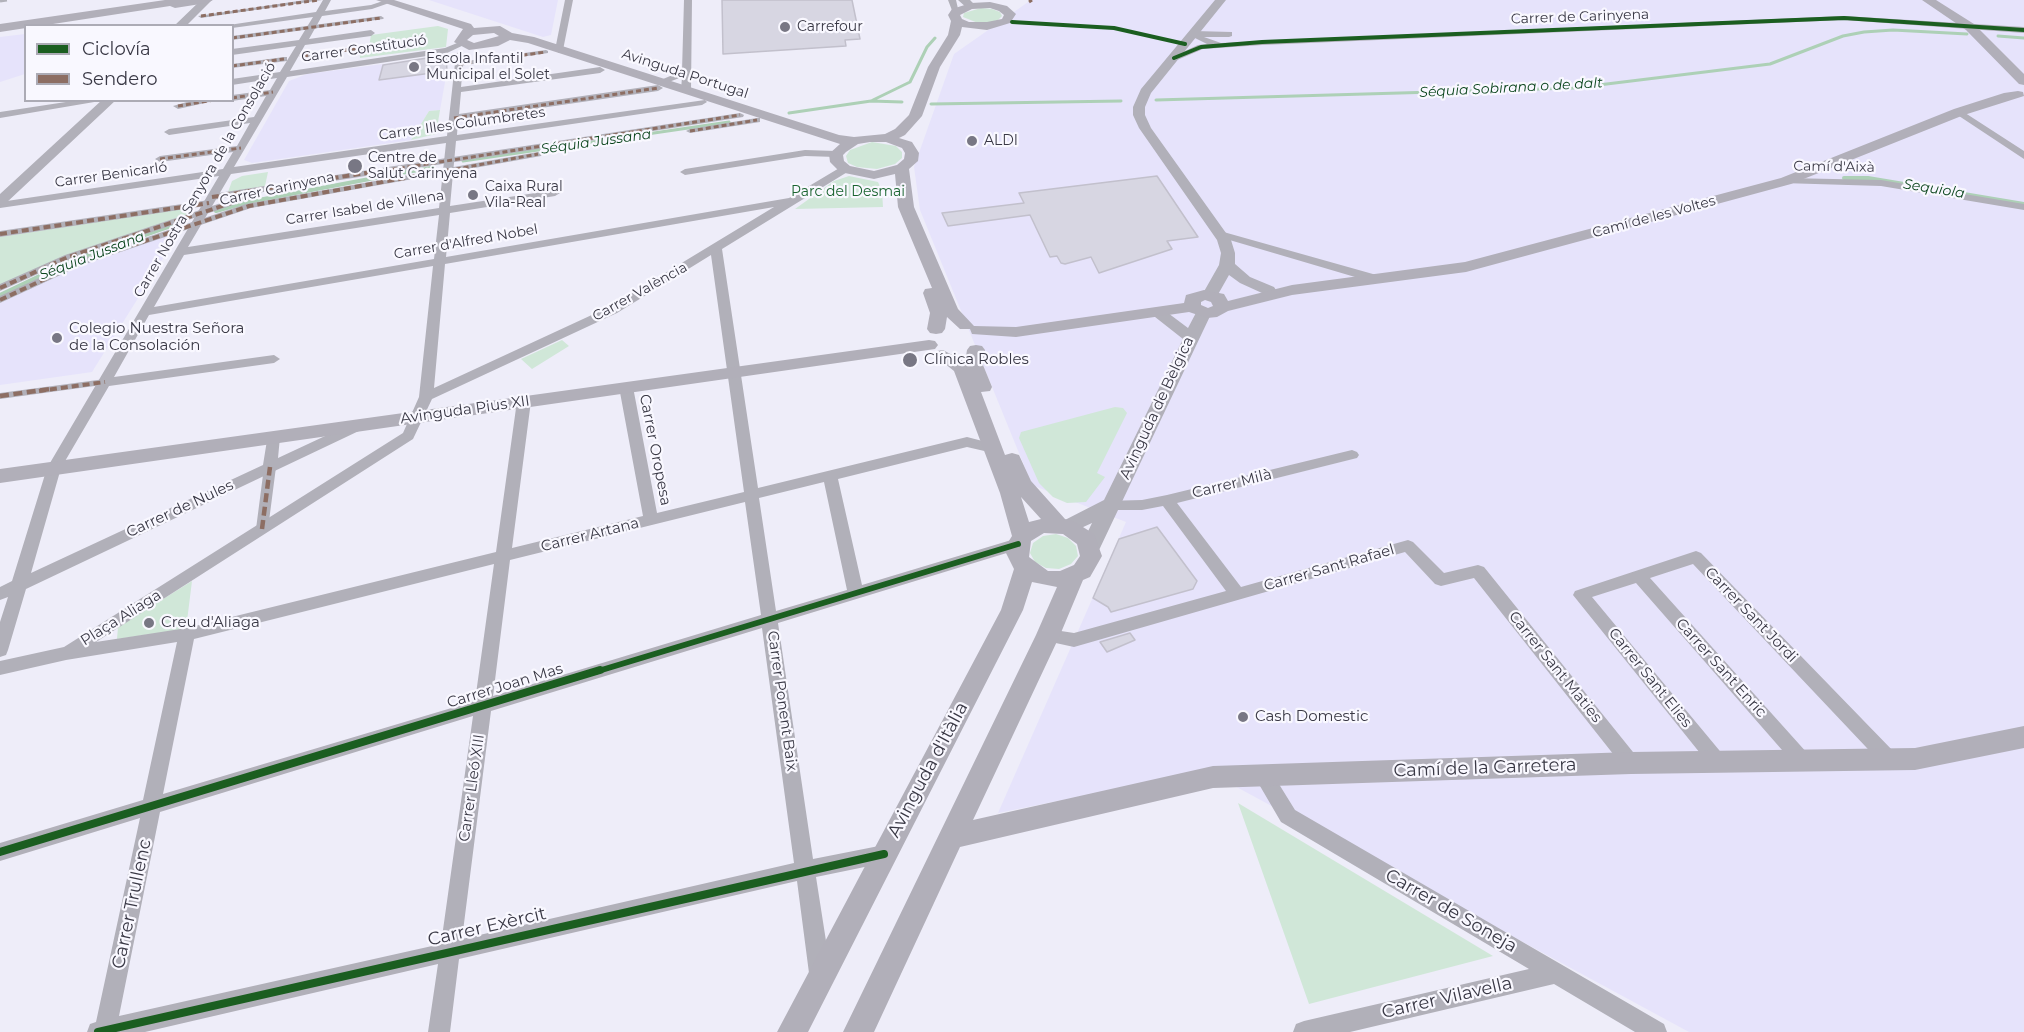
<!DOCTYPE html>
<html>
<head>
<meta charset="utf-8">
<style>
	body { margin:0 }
	#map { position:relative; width:2024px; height:1032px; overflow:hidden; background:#eeedf9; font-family:Montserrat,sans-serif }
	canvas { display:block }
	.legend { position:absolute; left:24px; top:24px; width:210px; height:78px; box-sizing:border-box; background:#f9f8ff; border:2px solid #acabb5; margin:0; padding:8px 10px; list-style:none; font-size:18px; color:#393845 }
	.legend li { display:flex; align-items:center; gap:12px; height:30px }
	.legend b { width:30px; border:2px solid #acabb5 }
</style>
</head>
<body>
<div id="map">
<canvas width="2024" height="1032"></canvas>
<ul class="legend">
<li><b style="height:8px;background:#1b5e20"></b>Ciclovía</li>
<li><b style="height:8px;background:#8d6e63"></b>Sendero</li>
</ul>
</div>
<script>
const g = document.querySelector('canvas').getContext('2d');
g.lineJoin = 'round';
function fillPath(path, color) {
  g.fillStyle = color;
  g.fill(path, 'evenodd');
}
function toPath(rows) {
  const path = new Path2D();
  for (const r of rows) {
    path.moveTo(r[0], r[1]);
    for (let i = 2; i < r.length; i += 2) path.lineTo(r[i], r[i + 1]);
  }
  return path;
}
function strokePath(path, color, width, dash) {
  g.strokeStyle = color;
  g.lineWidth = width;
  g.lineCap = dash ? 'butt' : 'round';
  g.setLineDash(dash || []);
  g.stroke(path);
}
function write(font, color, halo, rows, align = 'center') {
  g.font = font + ' Montserrat,sans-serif';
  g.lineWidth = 4.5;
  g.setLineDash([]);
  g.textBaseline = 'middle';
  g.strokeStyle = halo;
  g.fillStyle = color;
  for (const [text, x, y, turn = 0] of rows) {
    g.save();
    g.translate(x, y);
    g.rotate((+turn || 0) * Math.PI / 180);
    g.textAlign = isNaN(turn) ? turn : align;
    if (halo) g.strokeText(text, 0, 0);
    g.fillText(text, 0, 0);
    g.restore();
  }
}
fillPath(toPath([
	[429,0,558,0,551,35,543,37],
	[1031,0,2024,0,2024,1032,1689,1032,1207,771,998,813,1126,522,1032,485,920,210,914,167,954,54],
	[25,34,25,74,0,82,0,37],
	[383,64,379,80,447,71,440,110,429,111,411,140,252,163,244,160,289,81,307,74],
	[172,233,178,234,92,372,0,385,0,303,80,264]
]), '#e6e3fb');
fillPath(toPath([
	[981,8,992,9,1000,12,1002,16,998,20,989,23,978,23,963,17,964,13],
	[438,26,448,29,446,47,360,58,359,49,369,47,371,35],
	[440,110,436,134,411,140,429,111],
	[872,142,896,146,902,152,902,158,895,164,877,169,857,167,848,163,846,156,850,150],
	[268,172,265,186,228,192,232,181,242,176],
	[849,176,878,182,882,191,883,207,795,209,834,181],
	[193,207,191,213,102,244,0,286,0,237],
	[562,340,569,346,532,369,521,359],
	[1115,407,1123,408,1127,413,1097,473,1105,477,1086,502,1067,503,1053,497,1039,483,1019,438,1021,432],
	[1056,534,1068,538,1076,546,1078,556,1071,564,1059,569,1046,568,1035,562,1030,553,1033,543,1043,536],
	[192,581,186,629,117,639,118,627],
	[1238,803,1493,956,1309,1004]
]), '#d0e7d8');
strokePath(toPath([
	[1998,36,2024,38],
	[873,100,910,82,927,47,935,38],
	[1156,100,1574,88,1770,64,1843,36,1864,32,1893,30,1967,34],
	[931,104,1121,101],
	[789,113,871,101,902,102],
	[463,161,729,122],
	[409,172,433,167]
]), '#add0b6', 3);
strokePath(toPath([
	[1844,178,1868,178,2024,204],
	[216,211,248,202,417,170],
	[0,295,73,260,185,221]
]), '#add0b6', 4);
const building = toPath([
	[722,0,852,0,860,39,845,40,846,46,723,54,722,0],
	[446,55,447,71,379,80,383,65,446,55],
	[1157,176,1198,237,1167,241,1172,249,1099,273,1091,257,1065,264,1061,263,1057,256,1050,257,1030,215,948,226,942,213,1024,203,1019,193,1157,176],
	[1157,527,1197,581,1193,589,1111,612,1108,607,1093,598,1119,539,1157,527],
	[1130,633,1135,640,1107,652,1100,642,1130,633]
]);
fillPath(building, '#d7d6e2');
strokePath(building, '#c2c0cc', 1.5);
fillPath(toPath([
	[305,0,322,0,201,18,198,16,305,0],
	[381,16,384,18,383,19,232,40,232,36,381,16],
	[369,45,371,46,371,48,303,58,299,56,303,54,369,45],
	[546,50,548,51,548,53,459,66,455,64,459,62,546,50],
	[284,57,287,57,287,61,232,68,232,64,284,57],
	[740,113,744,115,743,117,212,200,208,197,212,194,740,113],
	[757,118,760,118,760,122,690,133,686,131,690,129,757,118],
	[538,152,542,154,541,156,251,208,82,265,0,303,0,296,76,261,246,204,538,152],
	[245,195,248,196,248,200,71,259,0,291,0,284,65,255,245,195],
	[209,200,212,201,212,205,0,237,0,231,209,200],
	[105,379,110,382,109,384,0,399,0,393,105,379],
	[270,463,276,467,268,529,262,533,256,529,264,467,270,463]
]), '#b1b0b9');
fillPath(toPath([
	[323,0,331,0,325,11,371,5,386,0,392,2,372,9,322,16,309,39,371,30,375,33,371,36,305,45,290,71,445,48,462,41,466,44,447,53,287,77,234,167,447,136,456,54,460,51,464,54,461,87,600,67,605,70,600,73,461,92,459,114,658,85,663,88,658,91,458,120,457,135,705,100,707,102,702,105,456,141,450,206,555,190,560,193,555,196,450,213,446,257,789,198,841,167,849,167,849,171,722,249,758,488,967,437,998,445,1000,448,993,453,967,447,838,479,862,585,1018,538,1023,540,1026,544,1023,548,778,623,813,859,884,845,891,848,894,854,891,860,884,863,816,877,831,973,827,980,820,984,813,980,809,973,797,881,459,959,450,1032,428,1032,438,964,145,1032,87,1032,90,1024,96,1022,140,818,0,861,0,843,143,800,177,642,66,660,0,675,0,661,64,647,403,433,419,397,433,266,149,315,114,377,274,355,280,359,274,363,109,386,61,468,31,573,263,465,268,434,278,434,280,437,278,458,353,423,358,422,365,426,363,429,26,589,8,650,6,655,0,657,0,622,8,597,0,600,0,587,12,581,47,468,219,176,0,208,0,202,223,169,233,152,160,162,155,159,160,156,237,146,250,123,169,135,164,132,169,129,254,117,266,96,232,101,232,95,270,90,277,78,232,85,232,79,280,72,296,46,232,55,232,49,299,40,313,17,232,28,232,26,222,26,316,12,323,0],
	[446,143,439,208,188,247,231,174,446,143],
	[774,207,609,307,434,388,445,264,774,207],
	[439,215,434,259,154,307,184,255,439,215],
	[711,255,744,492,657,513,633,387,626,383,619,387,643,516,512,548,531,401,524,397,517,401,496,552,187,628,96,642,413,439,432,399,617,313,711,255],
	[824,482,847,590,776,611,759,498,824,482],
	[745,502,761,615,493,696,510,560,745,502],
	[494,564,475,701,163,794,194,639,494,564],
	[762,628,794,863,462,939,491,711,762,628],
	[473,716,441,944,119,1016,160,812,473,716],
	[565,0,573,0,563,50,559,53,555,50,565,0],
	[684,0,692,0,691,90,686,93,681,90,682,77,661,85,656,82,682,71,684,0],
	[948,0,956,0,959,13,953,13,948,0],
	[1844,16,2024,27,2024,33,1844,20,1262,45,1203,49,1177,60,1170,58,1198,45,1207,44,1191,36,1191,32,1194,31,1232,32,1232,36,1229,37,1204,37,1221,43,1844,16],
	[79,100,106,100,0,118,0,112,79,100],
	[194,100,218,100,178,109,173,106,194,100],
	[1959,109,2024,151,2024,159,1956,114,1956,110,1959,109],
	[805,150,836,151,841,154,836,157,805,156,685,175,680,172,685,169,805,150],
	[1786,178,1881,180,2024,204,2024,210,1881,186,1782,183,1782,179,1786,178],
	[1220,231,1380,276,1382,279,1380,282,1372,282,1216,236,1216,232,1220,231],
	[1352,450,1357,452,1359,455,1357,458,1177,503,1241,587,1408,540,1413,542,1444,573,1478,565,1484,567,1637,757,1640,763,1637,769,1631,771,1625,769,1474,578,1441,586,1435,584,1405,552,1074,647,1042,640,1040,635,1042,630,1048,629,1074,633,1226,591,1163,506,1142,510,1110,510,1105,509,1103,505,1105,501,1142,500,1167,495,1352,450],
	[1696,551,1701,553,1895,753,1898,759,1895,765,1889,767,1883,765,1693,564,1650,578,1808,754,1811,760,1808,766,1802,768,1796,766,1636,583,1592,597,1724,756,1727,762,1724,768,1718,770,1712,768,1573,595,1575,591,1696,551],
	[1262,766,1269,768,1295,810,1664,1024,1667,1032,1635,1032,1554,984,1350,1032,1293,1032,1296,1024,1304,1021,1529,969,1281,822,1253,774,1255,768,1262,766]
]), '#b1b0b9');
fillPath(toPath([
	[201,0,212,0,186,26,174,26,201,0],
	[958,0,970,0,976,6,971,9,967,8,958,0],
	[1215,0,1226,0,1151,93,1145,107,1145,115,1151,128,1231,240,1235,253,1235,264,1250,277,1274,287,1276,290,1274,293,1262,293,1240,283,1229,275,1216,298,1210,300,1202,295,1219,265,1221,253,1217,240,1139,128,1133,115,1133,107,1141,89,1215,0],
	[102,100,116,100,5,204,0,205,0,194,102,100],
	[1204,307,1212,312,1100,548,1097,553,1090,555,1083,553,1080,548,1092,523,1068,534,1061,532,1058,527,1061,522,1104,500,1183,339,1150,313,1152,310,1164,310,1188,328,1198,309,1204,307]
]), '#b1b0b9');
fillPath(toPath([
	[165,0,213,0,207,3,175,8,170,6,40,26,26,26,26,28,0,32,0,24,165,0],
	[376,0,394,0,471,24,474,28,500,26,512,33,534,37,839,135,854,137,885,134,895,129,909,115,928,67,948,35,951,21,948,15,952,9,971,3,990,2,1007,6,1016,14,1010,23,987,30,962,27,960,35,940,67,922,116,905,135,899,138,912,142,919,153,918,161,909,169,914,207,958,309,974,326,1016,327,1184,303,1186,295,1204,290,1224,294,1228,301,1292,285,1465,262,1781,178,1954,109,2004,93,2018,91,2023,92,2024,96,1964,115,1791,184,1466,272,1292,295,1228,311,1217,317,1207,318,1189,312,1016,337,972,334,970,329,960,329,947,317,945,329,942,333,936,334,930,333,927,329,930,313,923,293,925,289,932,288,898,207,895,174,874,179,840,172,830,162,829,154,840,144,528,43,510,40,498,46,469,50,454,42,463,29,376,0],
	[990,8,999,11,1004,15,1002,19,987,22,969,22,962,19,960,15,972,9,990,8],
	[494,33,499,36,474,43,467,40,473,35,494,33],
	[870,142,886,142,902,148,905,153,904,159,897,165,874,171,850,166,844,161,843,155,846,152,858,144,870,142],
	[1205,300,1211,302,1213,306,1208,308,1201,305,1201,302,1205,300],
	[1922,0,1936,0,1974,24,2024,74,2024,85,2019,84,1966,30,1922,0],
	[929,340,935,341,938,345,935,349,0,483,0,469,929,340],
	[976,345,982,346,985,350,983,365,992,387,990,391,981,392,1005,455,1012,453,1019,455,1031,481,1065,519,1075,522,1094,534,1102,556,1090,577,1083,580,1060,635,973,820,1213,766,1631,752,1915,748,2024,726,2024,748,1915,770,1631,774,1213,788,960,847,874,1032,843,1032,1036,635,1057,587,1032,582,1023,610,808,1032,777,1032,1001,610,1014,569,1006,553,1007,544,1012,536,1000,493,954,371,934,355,937,351,943,350,965,362,967,350,970,346,976,345],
	[1021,497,1041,519,1029,522,1021,497],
	[1044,533,1063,534,1077,544,1080,556,1074,565,1060,571,1048,571,1029,557,1031,541,1044,533]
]), '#b1afb9');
strokePath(toPath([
	[0,1,8,0]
]), '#b2b2ba', 3, [7, 7]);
strokePath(toPath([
	[1029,2,1032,0],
	[201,16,319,0],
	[232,38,381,18],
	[303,56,369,47],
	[459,64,546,52],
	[232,66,284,59],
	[232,98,273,92],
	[178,106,214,100],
	[454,118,658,88],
	[690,131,757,120],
	[160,159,241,148],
	[376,172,740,115],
	[440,172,538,154]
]), '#8d6e63', 3, [5, 3]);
strokePath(toPath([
	[212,197,385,170],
	[0,234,209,203],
	[0,288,68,257,249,197],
	[0,300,79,263,249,206,449,170],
	[39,391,105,382]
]), '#8d6e63', 4, [7, 4]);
strokePath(toPath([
	[0,396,50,389],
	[262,529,270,467]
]), '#8d6e63', 4.5, [9, 4.5]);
strokePath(toPath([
	[1012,22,1114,28,1185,44],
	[1174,58,1201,47,1262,42,1844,18,2024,30]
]), '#1b5e20', 4);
strokePath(toPath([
	[595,672,1018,544]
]), '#1b5e20', 6);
strokePath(toPath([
	[0,852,600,670],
	[98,1032,884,854]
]), '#1b5e20', 8);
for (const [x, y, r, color] of [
	[785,27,6,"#787784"],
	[414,67,6,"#787784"],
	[972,141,6,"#787784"],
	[355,166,8,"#787784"],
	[473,195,6,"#787784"],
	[57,338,6,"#787784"],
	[910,360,8,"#787784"],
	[149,623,6,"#787784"],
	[1243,717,6,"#787784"]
]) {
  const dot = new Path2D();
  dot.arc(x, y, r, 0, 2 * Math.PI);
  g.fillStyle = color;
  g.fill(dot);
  strokePath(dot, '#f9f8ff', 2);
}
write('14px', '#393845', '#f9f8ff', [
	["Carrer de Carinyena",1580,17,-2],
	["Carrer Constitució",364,49,-8],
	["Avinguda Portugal",685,74,18],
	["Carrer Illes Columbretes",462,124,-8],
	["Camí d'Aixà",1834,167,1],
	["Carrer Benicarló",111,175,-8],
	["Carrer Nostra Senyora de la Consolació",205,180,-60],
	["Carrer Carinyena",277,189,-12],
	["Carrer Isabel de Villena",365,208,-9],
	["Camí de les Voltes",1654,217,-15],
	["Carrer d'Alfred Nobel",466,242,-10],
	["Carrer València",640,292,-29]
]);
write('14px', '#393845', '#f9f8ff', [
	["Carrefour",797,27],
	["Escola Infantil",426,59],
	["Municipal el Solet",426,75],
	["ALDI",984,141],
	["Centre de",368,158],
	["Salut Carinyena",368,174],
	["Caixa Rural",485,187],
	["Vila-Real",485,203]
], 'left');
write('italic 14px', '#0b451d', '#f9f8ff', [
	["Séquia Sobirana o de dalt",1511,88,-3],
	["Séquia Jussana",596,142,-8],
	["Sequiola",1934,189,9],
	["Séquia Jussana",92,256,-21]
]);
write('14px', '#1a6430', '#f9f8ff', [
	["Parc del Desmai",848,192]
]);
write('15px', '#393845', '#f9f8ff', [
	["Colegio Nuestra Señora",69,329],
	["de la Consolación",69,346],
	["Clínica Robles",924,360],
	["Creu d'Aliaga",161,623],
	["Cash Domestic",1255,717]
], 'left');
write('15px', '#393845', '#f9f8ff', [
	["Avinguda de Bèlgica",1157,408,-65],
	["Avinguda Pius XII",465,410,-8],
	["Carrer Oropesa",655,450,79],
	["Carrer Milà",1232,484,-14],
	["Carrer de Nules",180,509,-25],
	["Carrer Artana",590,535,-14],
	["Carrer Sant Rafael",1329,568,-16],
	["Carrer Sant Jordi",1751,615,46],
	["Plaça Aliaga",121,618,-32],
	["Carrer Sant Maties",1555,667,51],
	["Carrer Sant Enric",1721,668,48],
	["Carrer Sant Elies",1650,678,51],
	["Carrer Joan Mas",505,686,-17],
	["Carrer Ponent Baix",782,701,82],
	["Carrer Lleó XIII",472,788,-82]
]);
write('18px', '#393845', '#f9f8ff', [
	["Camí de la Carretera",1485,768,-2],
	["Avinguda d'Itàlia",928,770,-62],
	["Carrer Trullenc",132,904,-78],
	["Carrer de Soneja",1451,911,30],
	["Carrer Exèrcit",487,927,-13],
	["Carrer Vilavella",1447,998,-13]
]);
</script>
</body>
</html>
